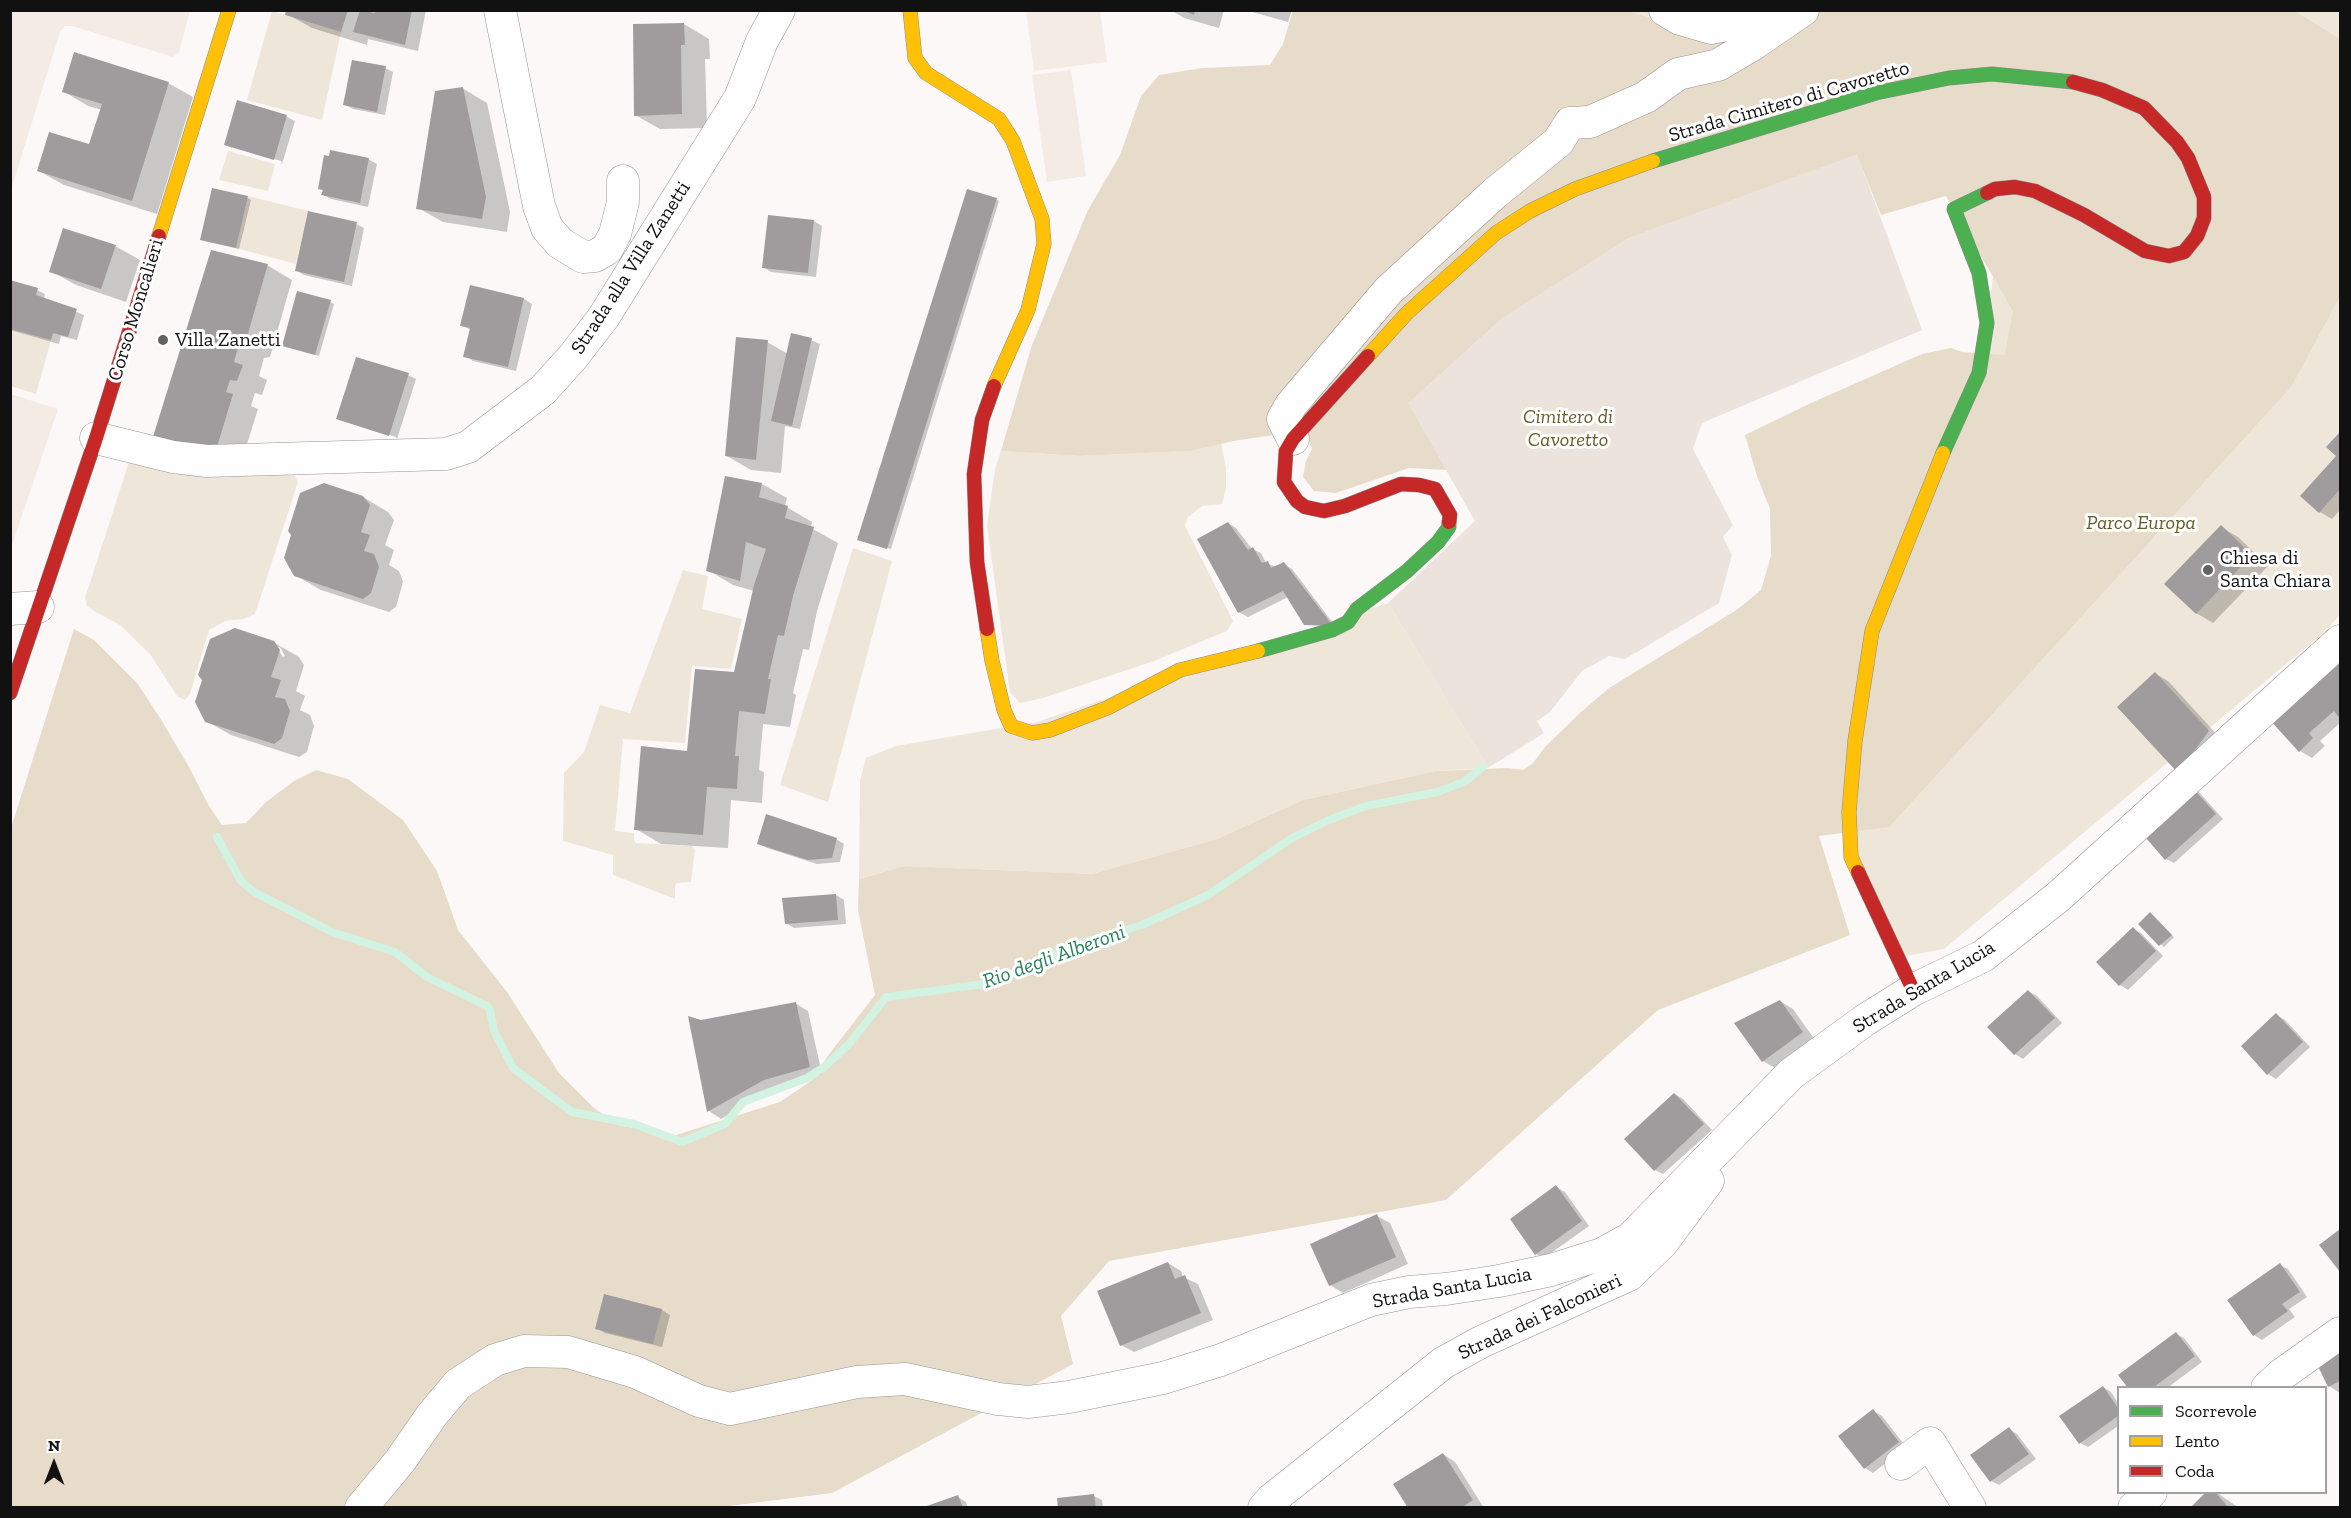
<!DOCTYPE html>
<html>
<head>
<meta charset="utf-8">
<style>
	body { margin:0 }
	#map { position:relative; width:2351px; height:1518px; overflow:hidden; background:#fcf8f8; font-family:"Zilla Slab",serif }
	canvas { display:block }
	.frame { position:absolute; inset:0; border:12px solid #111; pointer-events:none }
	.legend { position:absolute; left:2117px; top:1386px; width:210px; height:108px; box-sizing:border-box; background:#fff; border:2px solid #a0a0a0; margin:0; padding:8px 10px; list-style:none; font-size:18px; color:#111 }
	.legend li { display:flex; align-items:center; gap:12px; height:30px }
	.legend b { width:30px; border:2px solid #a0a0a0 }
	.north { position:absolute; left:24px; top:1434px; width:60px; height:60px; -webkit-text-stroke:4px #fff; paint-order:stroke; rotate:0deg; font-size:16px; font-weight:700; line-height:24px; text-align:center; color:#111 }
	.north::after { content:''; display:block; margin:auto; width:21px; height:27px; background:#111; clip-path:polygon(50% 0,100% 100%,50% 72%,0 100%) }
</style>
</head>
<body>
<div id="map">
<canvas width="2351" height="1518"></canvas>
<div class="frame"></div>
<ul class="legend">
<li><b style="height:8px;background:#4caf50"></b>Scorrevole</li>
<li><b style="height:8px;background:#ffc107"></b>Lento</li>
<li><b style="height:8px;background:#c62828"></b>Coda</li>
</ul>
<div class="north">N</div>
</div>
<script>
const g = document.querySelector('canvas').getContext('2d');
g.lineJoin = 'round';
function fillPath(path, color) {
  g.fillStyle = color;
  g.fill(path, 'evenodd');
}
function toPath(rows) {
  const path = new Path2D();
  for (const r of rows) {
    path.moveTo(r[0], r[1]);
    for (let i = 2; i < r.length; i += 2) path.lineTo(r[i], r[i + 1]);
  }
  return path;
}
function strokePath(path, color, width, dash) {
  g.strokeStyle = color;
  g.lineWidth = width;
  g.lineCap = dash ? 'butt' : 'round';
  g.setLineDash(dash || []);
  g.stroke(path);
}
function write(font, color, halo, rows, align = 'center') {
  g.font = font + ' "Zilla Slab",serif';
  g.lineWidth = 6;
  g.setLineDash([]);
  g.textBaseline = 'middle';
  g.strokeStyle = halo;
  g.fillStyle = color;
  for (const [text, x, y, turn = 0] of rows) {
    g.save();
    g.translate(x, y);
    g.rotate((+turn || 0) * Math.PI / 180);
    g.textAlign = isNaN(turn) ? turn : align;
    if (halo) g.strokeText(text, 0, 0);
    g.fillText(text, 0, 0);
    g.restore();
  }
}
fillPath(toPath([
	[272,11,341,32,322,120,247,100],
	[1315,11,2340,11,2340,614,2327,630,1944,949,1894,958,1849,836,1978,398,1996,252,2212,262],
	[228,151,275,164,268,191,219,180],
	[248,196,308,211,296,264,236,248],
	[10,329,51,340,36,394,11,386],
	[1221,443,1226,468,1226,488,1222,504,1202,506,1187,518,1185,526,1233,621,1227,631,1154,661,1043,698,1020,703,1010,692,987,526,995,469,1001,451,1079,456,1190,451],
	[129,462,285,469,294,474,298,482,255,614,243,619,225,621,209,630,190,694,185,700,177,696,150,654,120,625,96,612,87,606,85,598],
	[853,548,892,561,828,802,780,785],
	[683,570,708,576,702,609,742,619,731,669,692,666,685,743,623,739,615,831,634,833,634,840,636,843,692,846,695,850,691,882,677,883,675,886,675,899,613,875,613,855,563,841,564,773,584,752,600,705,630,713],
	[1388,603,1488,768,1436,771,1303,800,1217,839,1092,874,905,866,859,879,860,781,866,758,896,746,1037,722]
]), '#efe6da');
fillPath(toPath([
	[1293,10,1630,11,1630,12,1702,33,1743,10,2293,10,2340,39,2340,296,2291,387,1889,827,1819,836,1850,935,1658,1010,1446,1200,1109,1261,1061,1316,1073,1364,832,1493,713,1508,11,1508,11,828,74,629,94,640,137,683,162,721,189,767,209,806,222,825,246,823,266,802,294,781,316,770,348,779,403,820,437,871,458,930,507,992,559,1073,593,1107,617,1125,676,1135,780,1102,812,1080,827,1057,875,995,858,910,859,879,905,866,1092,874,1217,839,1303,800,1436,771,1508,768,1523,770,1533,763,1545,747,1581,712,1609,688,1738,609,1761,590,1771,556,1770,509,1757,476,1745,435,1811,403,1922,354,1951,348,1962,352,2005,355,2013,311,1946,196,1881,215,1857,155,1409,403,1447,470,1409,468,1336,493,1314,491,1303,477,1306,461,1312,449,1307,437,1281,434,1233,441,1190,451,1079,456,1001,451,1032,345,1088,210,1120,155,1141,96,1159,75,1202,68,1270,65,1283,44]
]), '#e6dcc9');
fillPath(toPath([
	[1857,154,1922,330,1702,423,1693,449,1733,525,1723,537,1732,555,1719,603,1625,659,1609,656,1582,671,1550,712,1537,721,1544,733,1488,768,1388,603,1475,521,1408,403,1502,318,1628,238]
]), '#ece3dd');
fillPath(toPath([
	[11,10,190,10,190,11,179,52,173,57,72,26,65,26,60,32,11,190],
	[1026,11,1100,11,1107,62,1034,71],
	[1071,70,1086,176,1047,182,1032,75],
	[11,394,58,409,11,548,10,394]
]), '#f4ebe4');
fillPath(toPath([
	[288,10,377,10,376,14,383,10,426,10,418,51,368,39,367,45,312,28,287,14],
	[1171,10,1224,10,1219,28,1184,18],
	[1245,10,1292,10,1288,22],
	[684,24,709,39,710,59,705,59,707,128,660,129,635,115,635,26],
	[385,68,393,72,385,115,353,109,345,105],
	[168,83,193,97,157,214,64,185,39,171,90,146,102,110,88,106,63,91],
	[462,88,487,103,510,212,507,232,443,222,418,208],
	[238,102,287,117,295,121,282,164,281,161,232,146,232,148,225,144],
	[368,159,377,164,368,207,331,199,323,195,324,191,320,188],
	[248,198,251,200,239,249,205,241],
	[996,199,999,201,891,549,862,541],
	[814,221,822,226,816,277,771,272,763,267],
	[356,224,364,228,352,286,304,275,296,270],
	[115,246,140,260,126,302,76,285,51,271],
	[267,265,292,280,270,357,264,358,259,376,267,380,262,395,255,393,251,406,258,409,242,460,179,453],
	[10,282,37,290,45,294,44,299,84,315,77,340,61,336,59,344,10,330],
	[524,299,532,304,516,371,473,361,465,356,471,330,462,325],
	[330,302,334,304,319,356,284,346],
	[811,340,820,344,800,429,785,426,781,473,751,470,727,456,767,342,788,354],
	[408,375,416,379,397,439,396,437,345,420,345,422,338,418],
	[2340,434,2340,510,2332,519,2320,512,2339,456,2328,447],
	[762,484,787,498,785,506,812,522,811,528,838,543,817,611,809,650,803,649,793,693,796,695,790,727,763,724,759,770,764,772,762,803,731,800,728,848,661,844,636,829,688,753,735,674,754,591,733,585,708,570],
	[363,497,388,512,394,520,385,545,394,550,389,565,399,571,403,582,396,607,389,612,321,590,295,575],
	[1228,523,1236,528,1252,549,1261,553,1266,563,1276,567,1284,564,1292,569,1339,631,1288,597,1248,617,1239,612],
	[2221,527,2238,537,2268,566,2213,623,2196,613],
	[273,642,299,657,304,665,296,691,305,696,300,710,310,715,314,726,307,752,299,757,231,735,206,721,203,680],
	[276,647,280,647,285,656,283,657],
	[2340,654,2340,723,2320,741,2325,746,2312,758,2300,751],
	[2156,674,2168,681,2221,739,2192,779],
	[2190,786,2198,791,2223,819,2174,863,2166,859],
	[836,839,844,844,840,862,817,864,767,848,759,843],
	[836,895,844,900,846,924,794,928,786,923],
	[2150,914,2174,937,2164,947,2140,924],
	[2133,929,2141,933,2163,956,2128,990,2120,985],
	[2028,991,2037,996,2062,1023,2023,1059,2015,1054],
	[1780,1001,1793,1009,1815,1040,1775,1068,1763,1061],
	[795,1003,808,1011,822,1074,777,1087,721,1119,709,1111,690,1018,701,1021],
	[2276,1015,2285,1020,2310,1047,2276,1079,2268,1074],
	[1675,1094,1683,1099,1712,1130,1663,1174,1655,1170],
	[1556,1187,1565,1192,1589,1226,1544,1258,1536,1254],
	[1377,1216,1390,1223,1408,1264,1343,1293,1330,1285],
	[2340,1230,2340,1269,2321,1246],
	[1168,1263,1181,1271,1183,1277,1198,1284,1213,1320,1134,1352,1121,1345],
	[2280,1265,2288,1269,2307,1297,2289,1309,2295,1317,2262,1340,2254,1335],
	[605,1295,662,1310,670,1315,662,1347,605,1333,597,1328],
	[2176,1334,2184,1338,2202,1362,2167,1388,2130,1388],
	[2340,1352,2340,1393,2329,1386,2318,1363],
	[2103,1387,2111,1392,2118,1403,2118,1426,2088,1447,2080,1443],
	[1873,1411,1882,1416,1906,1447,1873,1473,1865,1468],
	[2009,1429,2017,1434,2036,1459,1999,1485,1991,1481],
	[1443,1454,1455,1462,1484,1508,1410,1508],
	[2209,1492,2216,1492,2239,1508,2192,1508],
	[1094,1496,1102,1500,1103,1508,1060,1508],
	[958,1497,966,1502,968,1508,927,1508]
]), '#0003');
strokePath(toPath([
	[217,837,241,881,254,892,332,932,395,952,427,977,487,1006,490,1010,494,1031,513,1068,572,1112,634,1124,682,1142,725,1124,743,1102,807,1078,823,1068,849,1044,886,997,992,983,1077,944,1142,925,1208,895,1292,838,1329,820,1366,806,1437,792,1464,782,1483,767]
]), '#d2f2e2', 8);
fillPath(toPath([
	[286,10,348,10,341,32,285,15],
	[360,10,374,13,379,10,412,10,405,45,353,32],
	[1181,10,1195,10,1194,15],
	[684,23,685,45,681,45,682,114,634,116,633,24],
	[74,52,169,82,132,201,37,171,49,132,89,144,102,104,62,92],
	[352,60,386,66,377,112,343,105],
	[463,87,486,197,482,219,416,209,435,91],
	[237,100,287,115,274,160,224,145],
	[330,150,369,158,360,203,321,195,323,190,318,189,324,155,329,156],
	[212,188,248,196,236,248,200,240],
	[967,189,997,198,887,549,857,540],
	[308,211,357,222,344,282,295,271],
	[768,215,814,220,808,273,762,268],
	[63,228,116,245,101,289,49,272],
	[211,250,268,264,245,344,239,344,234,362,243,365,237,381,230,380,226,392,233,394,217,447,152,440],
	[10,280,38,288,36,295,77,309,68,337,53,333,51,340,10,329],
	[470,285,524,298,508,367,463,357,470,328,460,326],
	[297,291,331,300,315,355,282,346],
	[791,333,812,338,792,426,771,421],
	[736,337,768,340,756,460,725,456],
	[356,357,409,373,389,436,336,419],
	[2340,432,2340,489,2319,513,2300,496,2336,456,2326,447],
	[725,476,762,483,759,497,788,506,785,518,814,527,793,596,784,636,778,635,768,679,771,679,765,714,739,711,735,756,739,756,737,789,707,787,703,835,634,830,641,746,687,751,695,669,734,672,754,585,766,549,746,542,740,581,706,571],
	[324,483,363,496,370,505,361,532,370,535,364,551,374,554,379,567,371,593,363,599,294,576,284,558,291,535,288,531,300,493],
	[1228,522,1248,550,1253,547,1262,563,1268,561,1271,568,1284,562,1333,626,1304,625,1283,591,1238,613,1197,539],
	[2221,525,2252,555,2196,614,2164,584],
	[235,628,274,641,280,650,271,677,281,680,275,697,285,699,290,711,282,738,274,744,205,722,195,702,202,680,198,675,210,639],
	[2340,652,2340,719,2334,711,2309,733,2313,738,2299,752,2268,718],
	[2155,672,2209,731,2178,773,2117,707],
	[2190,785,2216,814,2165,860,2139,830],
	[766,814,837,838,832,858,808,860,757,844],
	[836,894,838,920,785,924,782,898],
	[2150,912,2172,935,2159,946,2138,924],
	[2133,927,2156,951,2119,986,2096,962],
	[2028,990,2055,1018,2014,1055,1987,1027],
	[1780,1000,1803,1032,1762,1062,1734,1023],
	[796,1002,810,1067,764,1080,707,1112,688,1016,701,1020],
	[2276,1013,2303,1042,2267,1075,2241,1046],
	[1674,1093,1704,1124,1654,1171,1624,1139],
	[1556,1185,1582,1221,1535,1255,1510,1219],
	[1377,1214,1396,1257,1329,1286,1310,1244],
	[2340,1229,2340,1272,2319,1245],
	[1168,1262,1175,1279,1185,1275,1201,1313,1120,1346,1097,1291],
	[2280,1263,2300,1292,2282,1304,2288,1311,2253,1336,2227,1300],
	[604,1294,662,1309,653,1344,595,1329],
	[2176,1332,2195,1356,2153,1388,2128,1388,2118,1375],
	[2340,1350,2340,1381,2328,1387,2316,1362],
	[2103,1386,2118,1408,2118,1416,2079,1444,2059,1416],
	[1873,1409,1899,1442,1864,1469,1838,1436],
	[2009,1427,2029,1454,1990,1482,1970,1455],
	[1443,1453,1473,1500,1461,1508,1408,1508,1393,1484],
	[2206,1492,2215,1492,2229,1508,2190,1508],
	[1094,1494,1096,1508,1058,1508,1057,1498],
	[958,1495,963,1508,924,1508,924,1507]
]), '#a09c9d');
const street = toPath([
	[500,10,539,206,547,228,560,243,583,257,595,256,607,249,615,234,623,202,623,181],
	[1665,10,1680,19,1711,28,1748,21,1771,10],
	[96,438,173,457,207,461,446,454,468,447,543,390,572,358,603,318,740,98,762,41,779,10],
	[1293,439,1283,419,1291,405,1388,291,1495,193,1558,142,1570,123,1590,122,1646,97,1678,74,1718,65,1752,45,1803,10],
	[10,609,38,607],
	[2267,1388,2281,1375,2340,1333],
	[1901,1464,1930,1443,1970,1508],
	[361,1508,400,1461,432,1415,458,1384,495,1360,524,1351,568,1352,635,1372,699,1401,730,1409,857,1382,905,1379,998,1399,1028,1402,1069,1397,1163,1378,1221,1360,1371,1300,1409,1292,1446,1289,1499,1281,1551,1270,1602,1254,1631,1238,1791,1074,1865,1020,1913,990,1983,956,2058,897,2340,641],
	[1264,1508,1271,1500,1443,1363,1481,1342,1629,1275,1662,1243,1708,1181],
	[2134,1508,2151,1492]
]);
const fast = toPath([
	[1653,161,1876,93,1949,78,1992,74,2073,82],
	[1943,453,1979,373,1987,323,1979,273,1954,209,1987,193],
	[1258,651,1332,630,1348,622,1357,609,1407,571,1438,542,1449,527,1449,522]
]);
const slow = toPath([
	[910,10,915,58,926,73,999,119,1013,141,1042,219,1044,244,1028,310,994,386],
	[159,236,229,10],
	[1368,356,1407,313,1496,233,1530,211,1575,189,1653,161],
	[987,629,992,661,1004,710,1011,726,1032,733,1050,730,1107,708,1180,670,1258,651],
	[1858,872,1851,857,1849,812,1855,741,1872,631,1943,453]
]);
const jam = toPath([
	[1987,193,1995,189,2015,187,2035,191,2084,215,2145,251,2169,256,2184,252,2197,236,2204,218,2204,197,2188,158,2177,142,2144,108,2102,90,2073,82],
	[1368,356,1293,439,1286,451,1284,482,1297,501,1305,507,1324,511,1345,506,1401,484,1419,485,1435,489,1450,515,1449,522],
	[987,629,977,562,974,474,982,420,994,386],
	[10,693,96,438,159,236],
	[1858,872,1913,990]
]);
strokePath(street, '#979595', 33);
strokePath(fast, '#8d8c8c', 15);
strokePath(slow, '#8d8c8c', 15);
strokePath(jam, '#8d8c8c', 15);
strokePath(street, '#fffefe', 32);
strokePath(fast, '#4caf50', 14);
strokePath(slow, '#ffc107', 14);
strokePath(jam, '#c62828', 14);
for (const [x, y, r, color] of [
	[163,340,6,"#636262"],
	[2208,570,6,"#636262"]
]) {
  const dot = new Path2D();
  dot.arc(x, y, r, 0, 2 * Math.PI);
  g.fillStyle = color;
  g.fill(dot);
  strokePath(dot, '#fff', 2);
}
write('20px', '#111', '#fff', [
	["Strada Cimitero di Cavoretto",1789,102,-16],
	["Strada alla Villa Zanetti",631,268,-57],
	["Corso Moncalieri",136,310,-73],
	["Strada Santa Lucia",1924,987,-31],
	["Strada Santa Lucia",1452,1288,-10],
	["Strada dei Falconieri",1540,1317,-25]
]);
write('20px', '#111', '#fff', [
	["Villa Zanetti",175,340],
	["Chiesa di",2220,558],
	["Santa Chiara",2220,581]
], 'left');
write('italic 20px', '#625e28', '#fff', [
	["Cimitero di",1568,417],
	["Cavoretto",1568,440],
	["Parco Europa",2141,523]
]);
write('italic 21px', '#25815a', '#fff', [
	["Rio degli Alberoni",1054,957,-20]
]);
</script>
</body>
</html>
